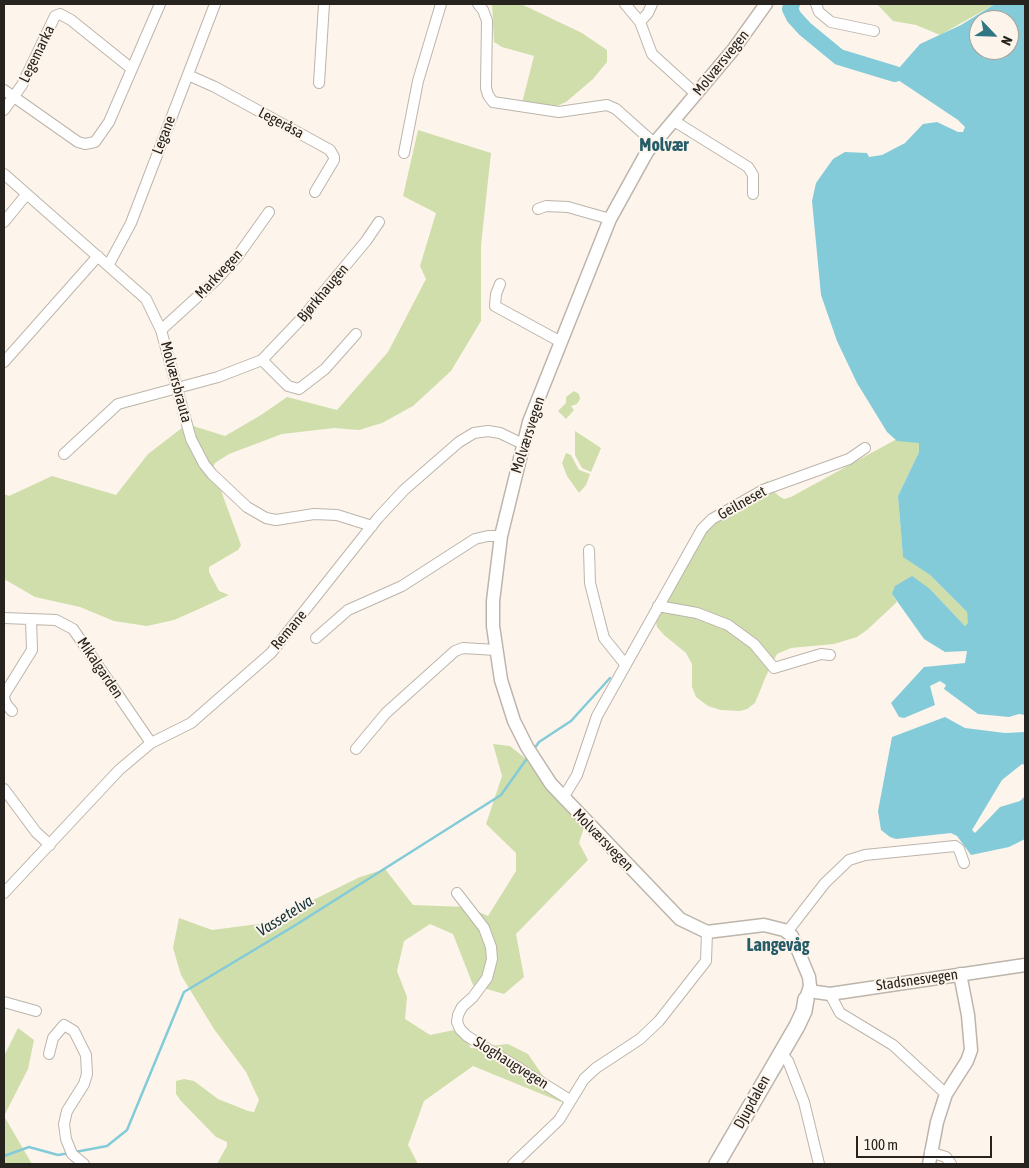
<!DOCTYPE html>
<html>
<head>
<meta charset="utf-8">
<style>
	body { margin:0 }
	#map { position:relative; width:1029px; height:1168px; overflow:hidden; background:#fdf5eb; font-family:"Asap Condensed",sans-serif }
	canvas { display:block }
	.frame { position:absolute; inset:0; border:5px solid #272420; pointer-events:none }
	.north { position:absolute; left:969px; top:10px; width:50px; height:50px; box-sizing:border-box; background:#fdf5eb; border:1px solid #a7a19a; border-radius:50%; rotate:114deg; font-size:14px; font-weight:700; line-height:20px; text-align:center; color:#272420 }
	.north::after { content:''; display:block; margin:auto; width:18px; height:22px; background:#317684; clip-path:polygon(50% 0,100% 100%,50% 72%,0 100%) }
	.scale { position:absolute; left:856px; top:1136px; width:136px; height:22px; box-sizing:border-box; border:2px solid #272420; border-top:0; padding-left:6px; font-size:15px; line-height:18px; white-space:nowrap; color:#272420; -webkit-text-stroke:4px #fdf5eb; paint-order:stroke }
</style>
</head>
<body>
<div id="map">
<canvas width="1029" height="1168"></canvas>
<div class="frame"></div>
<div class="north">N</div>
<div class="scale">100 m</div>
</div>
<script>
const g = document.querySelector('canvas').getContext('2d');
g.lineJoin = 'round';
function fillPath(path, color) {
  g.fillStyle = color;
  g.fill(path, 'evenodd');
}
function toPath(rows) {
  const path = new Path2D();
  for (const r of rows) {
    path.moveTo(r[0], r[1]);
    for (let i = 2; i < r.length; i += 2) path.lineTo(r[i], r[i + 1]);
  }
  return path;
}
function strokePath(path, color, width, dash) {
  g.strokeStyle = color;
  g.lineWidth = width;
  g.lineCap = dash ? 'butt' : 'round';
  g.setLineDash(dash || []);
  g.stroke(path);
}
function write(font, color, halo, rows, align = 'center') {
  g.font = font + ' "Asap Condensed",sans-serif';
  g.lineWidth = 4;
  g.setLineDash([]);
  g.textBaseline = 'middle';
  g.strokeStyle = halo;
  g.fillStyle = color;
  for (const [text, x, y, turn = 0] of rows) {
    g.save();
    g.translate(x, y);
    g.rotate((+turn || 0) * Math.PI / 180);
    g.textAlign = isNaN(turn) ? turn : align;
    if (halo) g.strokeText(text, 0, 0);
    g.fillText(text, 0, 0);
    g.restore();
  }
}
fillPath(toPath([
	[492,4,521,4,582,33,607,50,607,62,593,79,566,102,552,108,522,103,534,56,502,47,494,42],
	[877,4,995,4,940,35,916,25,893,21],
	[418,130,491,153,481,245,481,321,451,371,413,406,382,423,359,430,334,428,282,434,229,454,215,463,213,467,216,477,241,545,238,550,209,567,209,572,219,591,229,595,199,609,174,620,147,626,114,621,80,607,35,597,4,579,4,494,9,496,52,476,116,495,148,454,187,424,225,436,261,415,287,397,337,410,388,352,426,279,420,266,436,213,403,196],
	[574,391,579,394,580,399,577,404,571,406,574,410,566,419,558,411,566,403,566,397],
	[575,431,601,448,591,472,582,468,575,455],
	[895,440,919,442,919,452,898,496,903,556,930,575,967,612,969,624,965,626,930,589,892,594,897,602,867,630,857,637,834,644,791,648,777,654,766,676,755,703,747,709,740,711,721,710,708,706,696,697,692,687,692,664,686,653,664,635,657,627,656,622,701,530,762,484,768,481,770,488,779,496,784,499,791,497],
	[566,453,571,455,579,470,590,474,586,485,579,493,567,476,562,463],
	[493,744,510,746,551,779,586,821,579,843,588,860,516,934,524,977,504,994,473,985,453,934,430,924,404,941,397,971,407,997,405,1019,430,1035,459,1029,471,1048,508,1044,528,1054,561,1102,473,1066,424,1101,408,1145,418,1164,217,1164,227,1146,227,1142,216,1137,181,1101,176,1094,176,1081,184,1079,194,1081,218,1099,248,1111,254,1112,259,1100,246,1072,214,1029,181,975,173,948,179,918,212,930,266,923,360,877,385,869,413,905,467,907,488,916,516,871,516,853,486,824,502,776],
	[18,1028,34,1040,28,1069,4,1116,32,1164,4,1164,4,1056]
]), '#cfdeab');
fillPath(toPath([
	[995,4,1025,4,1025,715,1019,714,1009,717,978,714,944,689,946,685,940,681,930,686,935,705,904,718,899,717,891,703,924,667,965,663,967,651,945,652,924,639,892,594,895,586,912,576,930,589,965,626,968,623,967,612,930,575,903,557,898,496,919,452,919,443,897,441,887,432,857,383,837,341,821,295,812,201,816,183,833,159,845,152,867,153,869,157,882,155,905,143,923,124,937,122,958,132,963,132,965,127,958,120,892,76,920,44,961,25],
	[979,20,1009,20,1009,50,979,50],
	[945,717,965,728,1005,733,1025,732,1025,765,1022,764,1002,780,972,830,975,833,1000,807,1020,801,1025,796,1025,839,1009,847,971,855,957,836,951,833,896,839,890,837,881,830,878,811,892,737]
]), '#83cbd9');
strokePath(toPath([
	[534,749,539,742,571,721,610,678],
	[75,1152,107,1146,127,1130,184,992,294,926,501,795,528,757],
	[4,1156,29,1147,58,1155,70,1153]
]), '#83cbd9', 2.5);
strokePath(toPath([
	[792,4,790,9,794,17,805,29,839,57,895,74]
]), '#83cbd9', 16);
const minor = toPath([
	[478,4,483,10,487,21,486,88,488,95,493,102,559,112,607,105,616,109,654,143],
	[625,4,640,22,652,54,696,94],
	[816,4,819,12,831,22,874,31],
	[640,22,648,13,652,4],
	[188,75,215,87,330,150,334,157,334,160,315,192],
	[319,83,324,4],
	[4,90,78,142,85,144,95,142,109,122,160,4],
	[4,110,22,85,55,16,60,14,71,20,132,69],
	[674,121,748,167,753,175,753,194],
	[404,153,418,81,441,4],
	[4,174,146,299,161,330,191,439,204,464,212,474,247,507,266,518,276,520,314,514,337,515,372,526],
	[538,209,546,206,568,207,610,219],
	[4,222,26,195],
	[109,264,131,223,215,4],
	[500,284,496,294,495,306,561,342],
	[161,330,217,279,237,257,269,212],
	[262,360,288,386,299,389,325,369,356,334],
	[4,362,98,256],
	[64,454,118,404,218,377,262,360,302,318,366,241,379,222],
	[589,550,590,583,604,638,625,664],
	[658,606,697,613,728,625,754,644,774,668,821,654,830,655],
	[4,618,56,620,73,629,151,743],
	[316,638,348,610,402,586,475,539,488,536,501,536],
	[4,695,32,650,31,620],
	[4,697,6,704,12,711],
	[356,749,386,713,455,651,463,648,496,650],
	[4,789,36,832,50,845],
	[563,798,577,775,597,716,702,529,712,519,763,490,849,459,865,448],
	[4,893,119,770,151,743,191,723,271,653,378,518,404,490,459,442,474,433,488,431,500,433,523,444],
	[457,893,484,928,491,947,492,959,487,978,473,997,462,1007,458,1015,457,1022,460,1029,467,1036,570,1100],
	[787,932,825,883,849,860,865,855,955,846,959,849,964,863],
	[830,994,840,1013,893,1045,946,1094],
	[4,1002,36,1011],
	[780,1052,788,1061,804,1102,819,1164],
	[49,1054,53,1038,64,1025,74,1031,86,1055,87,1074,84,1084,67,1111,64,1124,66,1139,72,1154,84,1164],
	[930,1152,946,1157,951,1164],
	[513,1164,559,1120,584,1079,596,1068,640,1039,659,1021,706,961,707,932]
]);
const tertiary = toPath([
	[766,4,733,50,647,152,610,219,529,422,501,536,493,601,493,626,501,680,514,721,527,747,551,784,680,919,707,932,764,925,784,930,792,936,809,977,810,986,806,999],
	[809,991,830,994,1025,965],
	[929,1164,937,1122,946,1094,967,1061,971,1050,968,1015,960,974]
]);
const primary = toPath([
	[717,1164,797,1026,804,1011,806,999]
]);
strokePath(minor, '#bcb5ab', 12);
strokePath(tertiary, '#bcb5ab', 15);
strokePath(primary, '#bcb5ab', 18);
strokePath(minor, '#fff', 10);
strokePath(tertiary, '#fff', 12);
strokePath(primary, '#fff', 15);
write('15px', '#272420', '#fdf5eb', [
	["Legemarka",37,54,-64],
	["Molværsvegen",721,63,-51],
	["Legeråsa",281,123,28],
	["Legane",164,135,-69],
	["Markvegen",219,274,-47],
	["Bjørkhaugen",323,293,-50],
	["Molværsbrauta",176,382,75],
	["Molværsvegen",528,435,-72],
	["Geilneset",742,503,-29],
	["Remane",289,630,-50],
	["Mikalgarden",100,668,56],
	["Molværsvegen",603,840,46],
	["Stadsnesvegen",917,980,-8],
	["Sloghaugvegen",511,1063,32],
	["Djupdalen",752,1102,-61]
]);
write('italic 16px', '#12353c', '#fdf5eb', [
	["Vassetelva",285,916,-32]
]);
write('bold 18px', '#255c68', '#fdf5eb', [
	["Molvær",664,145],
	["Langevåg",778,945]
]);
</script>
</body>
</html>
